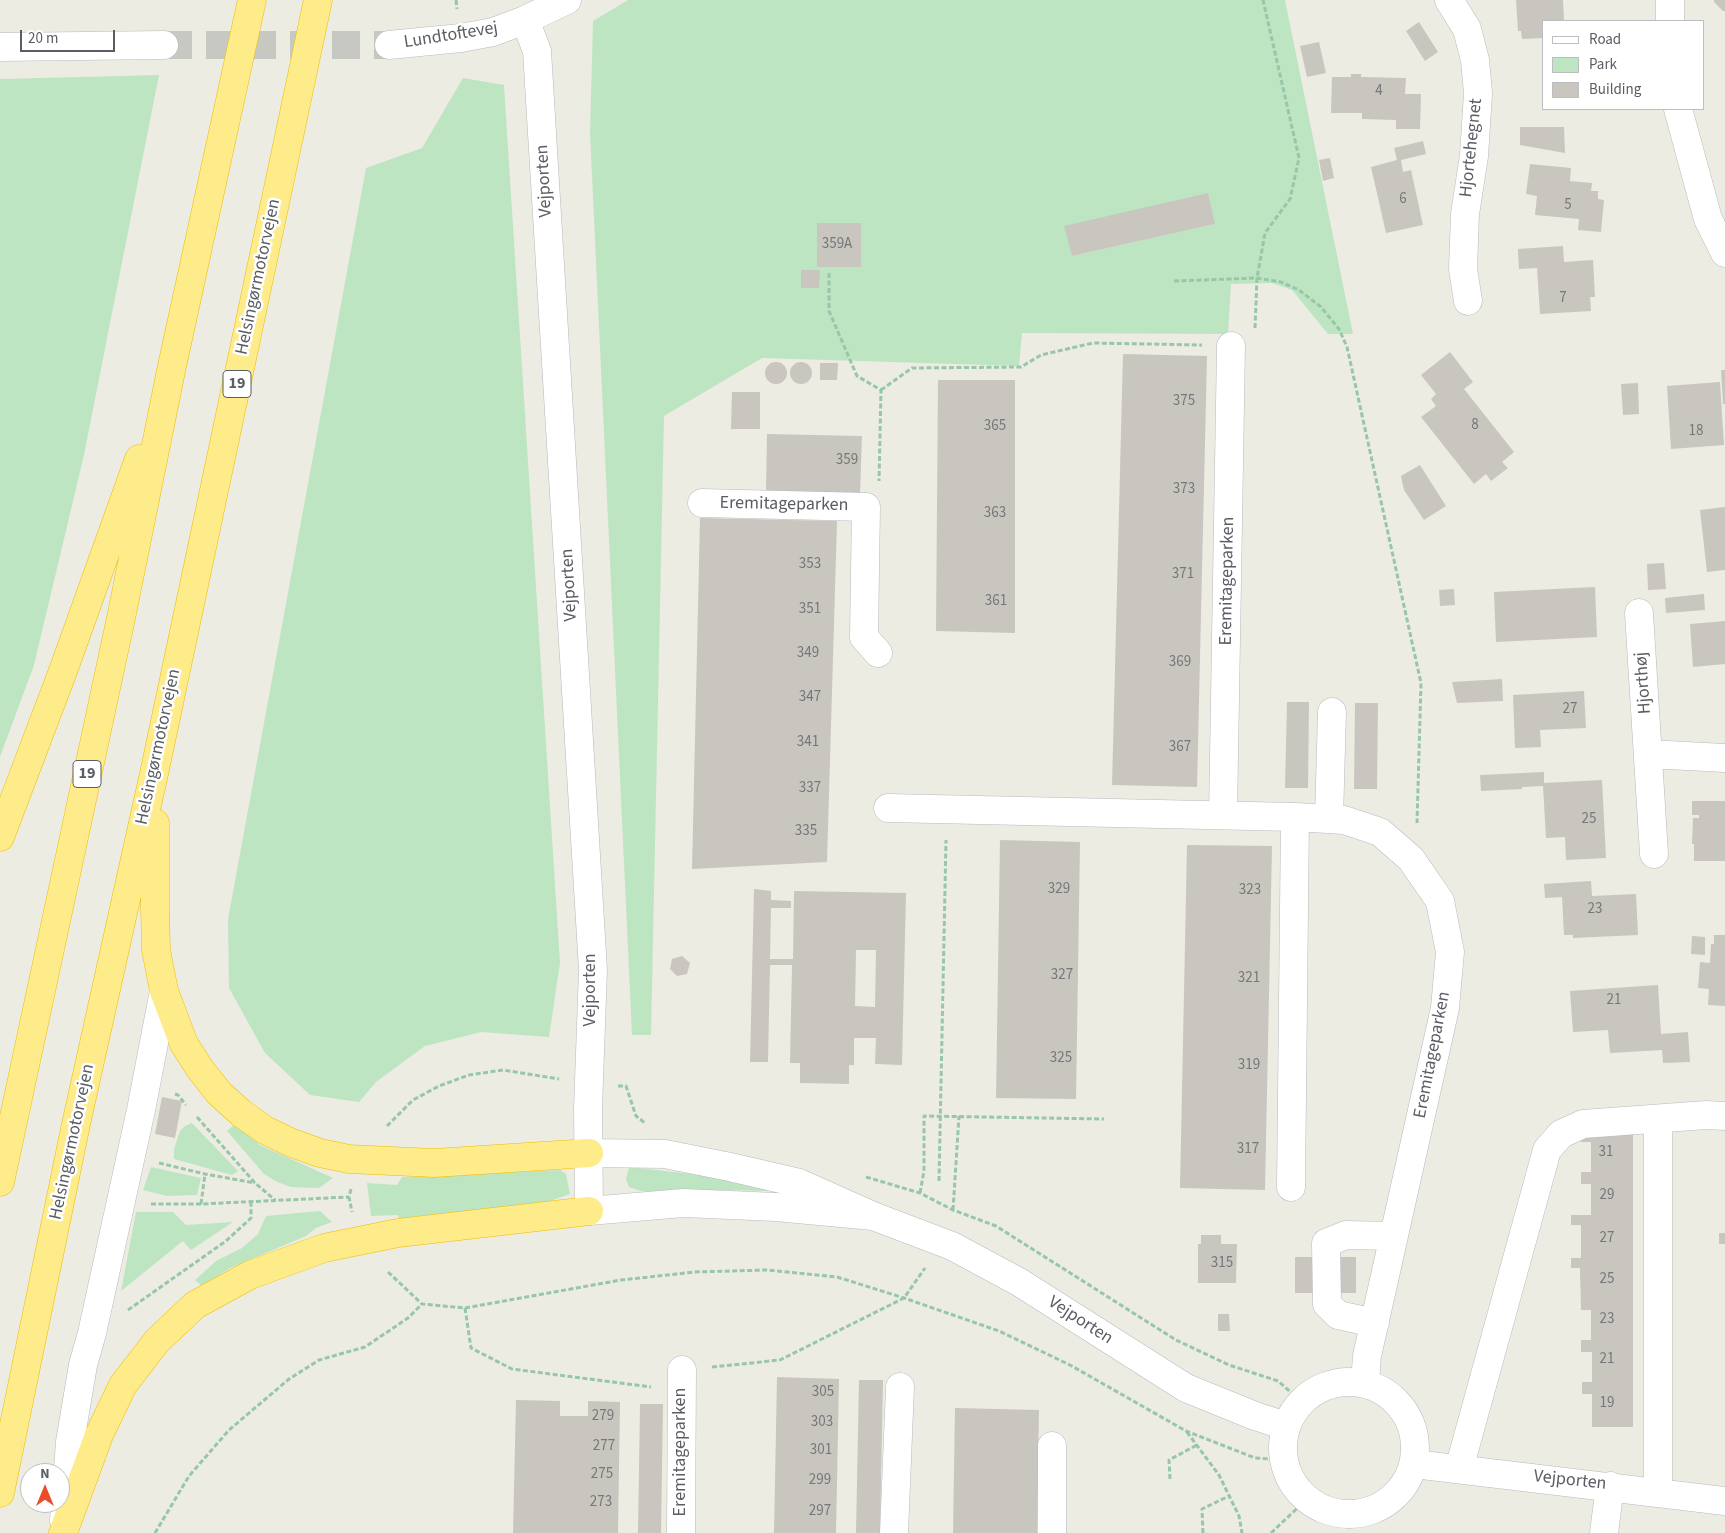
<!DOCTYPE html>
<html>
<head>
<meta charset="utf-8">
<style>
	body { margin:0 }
	#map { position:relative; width:1725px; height:1533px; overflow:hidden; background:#edece2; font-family:"Source Sans 3",sans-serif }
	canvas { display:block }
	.legend { position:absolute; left:1542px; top:20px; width:162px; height:90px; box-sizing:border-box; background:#fff; border:1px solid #bdbec1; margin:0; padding:6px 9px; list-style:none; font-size:15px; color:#5a5d63 }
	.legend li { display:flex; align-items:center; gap:10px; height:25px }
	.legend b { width:25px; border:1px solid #bdbec1 }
	.north { position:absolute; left:20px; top:1463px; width:50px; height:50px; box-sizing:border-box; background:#fff; border:1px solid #bdbec1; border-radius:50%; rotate:0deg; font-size:14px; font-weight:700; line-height:20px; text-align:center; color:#5a5d63 }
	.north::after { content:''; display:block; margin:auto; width:18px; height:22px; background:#ea4d2b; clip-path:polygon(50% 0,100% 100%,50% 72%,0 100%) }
	.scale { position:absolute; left:20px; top:30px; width:95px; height:22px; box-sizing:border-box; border:2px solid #5a5d63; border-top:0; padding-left:6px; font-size:15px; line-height:18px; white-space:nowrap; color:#5a5d63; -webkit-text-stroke:4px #fff; paint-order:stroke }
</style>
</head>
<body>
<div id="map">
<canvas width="1725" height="1533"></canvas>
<ul class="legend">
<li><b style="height:6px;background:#fff"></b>Road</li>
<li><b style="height:14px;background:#bee5c2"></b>Park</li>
<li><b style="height:14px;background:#c8c6bf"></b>Building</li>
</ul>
<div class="north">N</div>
<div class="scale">20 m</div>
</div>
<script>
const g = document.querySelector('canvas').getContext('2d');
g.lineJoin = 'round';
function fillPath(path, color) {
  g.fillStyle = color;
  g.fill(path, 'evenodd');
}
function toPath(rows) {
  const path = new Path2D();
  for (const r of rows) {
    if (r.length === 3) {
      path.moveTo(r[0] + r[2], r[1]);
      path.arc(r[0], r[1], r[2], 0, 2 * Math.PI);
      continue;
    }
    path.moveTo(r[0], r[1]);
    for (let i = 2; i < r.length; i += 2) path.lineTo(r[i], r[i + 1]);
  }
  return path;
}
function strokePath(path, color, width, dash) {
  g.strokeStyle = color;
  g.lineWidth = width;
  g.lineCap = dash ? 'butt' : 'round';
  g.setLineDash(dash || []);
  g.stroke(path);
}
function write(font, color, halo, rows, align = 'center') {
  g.font = font + ' "Source Sans 3",sans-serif';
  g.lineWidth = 5;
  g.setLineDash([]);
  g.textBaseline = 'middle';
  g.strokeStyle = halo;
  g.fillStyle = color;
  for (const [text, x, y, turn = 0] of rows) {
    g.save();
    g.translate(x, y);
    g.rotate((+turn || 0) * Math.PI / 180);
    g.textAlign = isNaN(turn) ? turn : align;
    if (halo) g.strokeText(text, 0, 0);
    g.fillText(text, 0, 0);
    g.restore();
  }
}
fillPath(toPath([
	[628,0,1285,0,1353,334,1328,334,1292,290,1272,283,1231,284,1228,334,1022,333,1019,366,762,358,664,416,651,1035,632,1035,590,133,593,21],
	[1208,194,1214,224,1072,256,1065,227],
	[801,270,819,270,819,288,801,288],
	[159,75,84,455,34,665,0,757,0,79],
	[463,78,504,85,560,963,549,1037,481,1032,425,1046,376,1082,359,1102,310,1095,265,1053,229,988,228,919,366,168,422,148],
	[192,1123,238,1171,232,1175,174,1159,174,1149,180,1131,185,1126],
	[235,1124,260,1145,333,1178,319,1188,291,1187,277,1182,264,1174,227,1131],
	[151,1167,201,1178,197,1195,167,1196,143,1190],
	[629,1167,719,1177,769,1186,768,1191,724,1190,661,1193,641,1191,629,1187,626,1179],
	[560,1170,566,1174,570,1194,530,1208,400,1221,398,1215,371,1216,367,1183,397,1185,402,1177],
	[320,1211,332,1222,316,1228,306,1236,230,1268,202,1286,195,1280,216,1261,242,1248,258,1234,266,1216],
	[136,1212,173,1212,186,1225,233,1222,191,1250,183,1241,121,1291]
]), '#bee5c2');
fillPath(toPath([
	[1516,0,1563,0,1564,21,1544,21,1544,38,1522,39,1521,31,1518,31],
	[1714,0,1725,0,1725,11,1723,11,1714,2],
	[1419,22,1438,52,1425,61,1406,31],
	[1319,42,1326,73,1307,77,1300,46],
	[1351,74,1361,74,1361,77,1406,78,1405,94,1421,94,1420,129,1396,129,1396,120,1362,119,1362,113,1331,113,1332,77,1351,77],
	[1520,127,1564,127,1565,153,1520,145],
	[1423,141,1426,154,1401,160,1403,172,1411,170,1423,225,1386,233,1371,167,1397,160,1394,148],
	[1330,158,1334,178,1323,181,1319,160],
	[1530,164,1571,168,1570,181,1592,183,1591,191,1598,191,1598,199,1604,200,1601,232,1578,230,1579,219,1535,215,1537,196,1526,194],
	[1208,193,1215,224,1072,256,1064,226],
	[817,223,861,223,861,267,817,267],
	[1563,246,1564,262,1593,260,1595,297,1590,297,1591,311,1540,314,1537,268,1519,269,1518,249],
	[801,270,820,270,819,288,801,288],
	[1450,352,1473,382,1464,389,1514,452,1502,462,1508,468,1491,481,1486,474,1474,484,1421,417,1436,406,1431,399,1436,394,1421,375],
	[1123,354,1207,356,1197,787,1112,785],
	[776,373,11],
	[801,373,11],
	[820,363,838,363,837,380,820,380],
	[1721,370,1725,370,1725,404,1723,404],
	[938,380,1015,380,1015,633,936,631],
	[1720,382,1724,445,1671,449,1667,386],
	[1638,383,1639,414,1623,415,1621,384],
	[732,392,760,392,760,429,731,429],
	[767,434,862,436,860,493,766,491],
	[1420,465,1446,506,1424,520,1404,490,1401,476],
	[1725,507,1725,570,1707,572,1700,510],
	[700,518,837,521,827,862,692,869],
	[1664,563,1666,589,1648,590,1647,564],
	[1595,587,1597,637,1496,642,1494,592],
	[1454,589,1455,605,1440,606,1439,590],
	[1704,594,1705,610,1666,613,1665,598],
	[1725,621,1725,664,1693,667,1690,624],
	[1502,679,1503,701,1457,703,1452,682],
	[1584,691,1586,728,1540,730,1541,747,1515,748,1513,695],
	[1287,702,1309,702,1308,788,1285,788],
	[1355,703,1378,703,1377,789,1354,789],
	[1544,772,1544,783,1602,780,1606,858,1566,860,1565,837,1546,838,1543,786,1522,787,1522,789,1481,791,1480,775],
	[1692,801,1725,801,1725,861,1694,861,1694,844,1692,844,1693,818,1699,818,1699,815,1692,815],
	[1000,840,1080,842,1076,1099,996,1098],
	[1187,845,1272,846,1265,1190,1180,1188],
	[1591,881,1592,896,1636,894,1638,935,1573,938,1573,935,1564,935,1562,897,1545,898,1544,884],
	[754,889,771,891,771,900,791,901,791,908,771,908,770,959,793,959,794,891,906,893,902,1065,875,1064,876,1038,854,1038,854,1065,849,1065,849,1084,800,1083,800,1063,790,1063,792,965,770,965,768,1062,750,1062],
	[856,950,876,950,875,1007,855,1006],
	[1714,935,1725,935,1725,1006,1708,1005,1709,989,1698,988,1700,962,1710,963,1711,944,1714,944],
	[1692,936,1705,937,1705,955,1691,954],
	[682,956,690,963,687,974,677,976,670,969,672,959],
	[1658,985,1661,1034,1688,1032,1690,1062,1663,1063,1662,1050,1610,1053,1608,1030,1573,1032,1570,991],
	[162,1097,182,1101,175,1138,155,1134],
	[1581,1129,1633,1129,1633,1427,1592,1427,1592,1394,1582,1394,1582,1382,1592,1382,1592,1352,1581,1352,1581,1340,1591,1340,1591,1310,1581,1310,1580,1268,1571,1268,1571,1258,1581,1258,1581,1225,1571,1225,1571,1215,1591,1215,1591,1184,1581,1184,1581,1172,1591,1172,1591,1142,1581,1142],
	[1719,1233,1725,1233,1725,1244,1719,1244],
	[1201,1235,1221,1235,1221,1244,1237,1244,1236,1283,1198,1283,1198,1244,1201,1244],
	[1295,1257,1356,1257,1356,1293,1295,1293],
	[1218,1314,1229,1314,1230,1331,1218,1331],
	[777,1377,839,1379,836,1533,774,1533],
	[859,1380,883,1380,880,1533,856,1533],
	[516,1400,560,1401,560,1416,588,1416,588,1401,620,1402,618,1533,513,1533],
	[640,1404,663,1404,661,1533,638,1533],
	[955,1408,1039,1410,1037,1533,953,1533]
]), '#c8c6bf');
strokePath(toPath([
	[164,45,389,45]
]), '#c8c8c2', 28, [28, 14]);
const minor = toPath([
	[1449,0,1467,29,1475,60,1478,93,1474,156,1465,214,1463,269,1468,301],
	[1670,0,1670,21],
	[525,20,537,51,593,970,588,1108,589,1211,683,1203,776,1207,873,1216],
	[389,45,461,38,493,32,525,20,567,0],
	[0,47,164,45],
	[1678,109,1708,219,1725,253],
	[702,503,866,507,864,637,878,653],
	[1639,613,1654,854],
	[1648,754,1725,758],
	[888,808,1295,817,1344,820,1380,832,1411,859,1440,901,1450,952,1445,1008,1367,1356,1365,1383],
	[1223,815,1231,346],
	[1329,819,1332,712],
	[589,1153,665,1154,730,1167,799,1183,873,1216,952,1246,1019,1282,1186,1388,1255,1416,1286,1426],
	[1291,1187,1295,817],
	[1375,1323,1338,1315,1327,1304,1326,1243,1346,1235,1394,1236],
	[1349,1448,66],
	[1052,1446,1052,1533],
	[1414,1464,1725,1501],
	[1459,1469,1547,1150,1561,1134,1583,1124,1706,1115,1725,1116],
	[1658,1492,1658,1119],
	[64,1520,70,1442,83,1365,92,1333,141,1110,164,991],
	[681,1533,682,1370],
	[894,1533,900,1387],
	[1604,1533,1610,1486]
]);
const highway = toPath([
	[155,823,155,909,156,950,164,991,184,1044,200,1069,219,1093,241,1113,265,1130,292,1143,320,1153,349,1159,434,1163,589,1153],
	[0,837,63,671,139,459],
	[0,1182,121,618,172,366,252,0],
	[0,1493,76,1124,155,769,318,0],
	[63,1533,99,1435,123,1385,157,1341,195,1305,250,1275,324,1248,398,1233,589,1211]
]);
strokePath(minor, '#b7b9bf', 29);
strokePath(highway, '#efbc00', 29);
strokePath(toPath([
	[456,0,457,9],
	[829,273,829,311,857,376,881,390,879,481],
	[1174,281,1257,278,1281,282,1299,290,1321,307,1339,329,1347,347,1421,683,1417,823],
	[1255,328,1257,278,1265,233,1290,199,1299,158,1263,0],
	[881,390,912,368,1021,367,1041,355,1093,343,1202,345],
	[618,1086,626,1086,636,1116,645,1123],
	[175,1094,178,1095,186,1105],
	[197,1117,255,1183,275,1200],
	[387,1126,413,1100,439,1086,469,1075,503,1070,559,1079],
	[159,1163,205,1174,255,1183],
	[866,1177,920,1193,953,1210,996,1226,1176,1340,1229,1365,1278,1381,1294,1395],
	[939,1181,946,840],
	[351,1189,349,1197,352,1212],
	[920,1193,924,1171,924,1116,1104,1119],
	[151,1204,201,1204,349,1197],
	[201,1204,205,1174],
	[953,1210,959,1116],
	[388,1272,422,1304,465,1308,621,1280,695,1272,766,1270,837,1277,904,1298,999,1331,1070,1365,1186,1431,1255,1458,1284,1460],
	[465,1308,471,1348,512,1369,651,1387],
	[128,1310,226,1241,251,1218,251,1201],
	[712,1367,780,1360,904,1298,925,1268],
	[1187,1432,1219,1475,1239,1516,1242,1533],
	[1170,1479,1169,1460,1197,1445],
	[155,1533,189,1476,229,1430,289,1379,319,1360,365,1347,408,1318,422,1304],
	[1203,1533,1202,1509,1229,1496],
	[1271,1533,1307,1499]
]), '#97c6a9', 3, [5, 2.5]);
strokePath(minor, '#fff', 28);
strokePath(highway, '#feeb89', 28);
write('15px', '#76777a', null, [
	["4",1379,92],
	["6",1403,200],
	["5",1568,206],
	["359A",837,245],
	["7",1563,299],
	["375",1184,402],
	["8",1475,426],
	["365",995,427],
	["18",1696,432],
	["359",847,461],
	["373",1184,490],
	["363",995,514],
	["353",810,565],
	["371",1183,575],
	["361",996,602],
	["351",810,610],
	["349",808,654],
	["369",1180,663],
	["347",810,698],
	["27",1570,710],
	["341",808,743],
	["367",1180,748],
	["337",810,789],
	["25",1589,820],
	["335",806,832],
	["329",1059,890],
	["323",1250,891],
	["23",1595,910],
	["327",1062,976],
	["321",1249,979],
	["21",1614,1001],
	["325",1061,1059],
	["319",1249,1066],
	["317",1248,1150],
	["31",1606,1153],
	["29",1607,1196],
	["27",1607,1239],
	["315",1222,1264],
	["25",1607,1280],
	["23",1607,1320],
	["21",1607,1360],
	["305",823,1393],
	["19",1607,1404],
	["279",603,1417],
	["303",822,1423],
	["277",604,1447],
	["301",821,1451],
	["275",602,1475],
	["299",820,1481],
	["273",601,1503],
	["297",820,1512]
]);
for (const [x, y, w] of [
	[237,384,28],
	[87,774,28]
]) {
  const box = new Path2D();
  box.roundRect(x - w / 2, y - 13.5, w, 27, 4);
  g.fillStyle = '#fff';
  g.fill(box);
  strokePath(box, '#5a5d63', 1);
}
write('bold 16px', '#5a5d63', null, [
	["19",237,384],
	["19",87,774]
]);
write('18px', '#5a5d63', '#fff', [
	["Lundtoftevej",451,36,-9],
	["Hjortehegnet",1472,148,-84],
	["Vejporten",545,181,-93],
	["Helsingørmotorvejen",259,277,-78],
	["Eremitageparken",784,505,1],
	["Eremitageparken",1228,581,-89],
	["Vejporten",570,585,-93],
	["Hjorthøj",1644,683,-94],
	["Helsingørmotorvejen",159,747,-78],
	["Vejporten",591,990,-90],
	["Eremitageparken",1433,1055,-79],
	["Helsingørmotorvejen",73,1142,-78],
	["Vejporten",1080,1321,33],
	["Eremitageparken",681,1452,-90],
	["Vejporten",1570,1481,6]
]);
</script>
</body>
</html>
